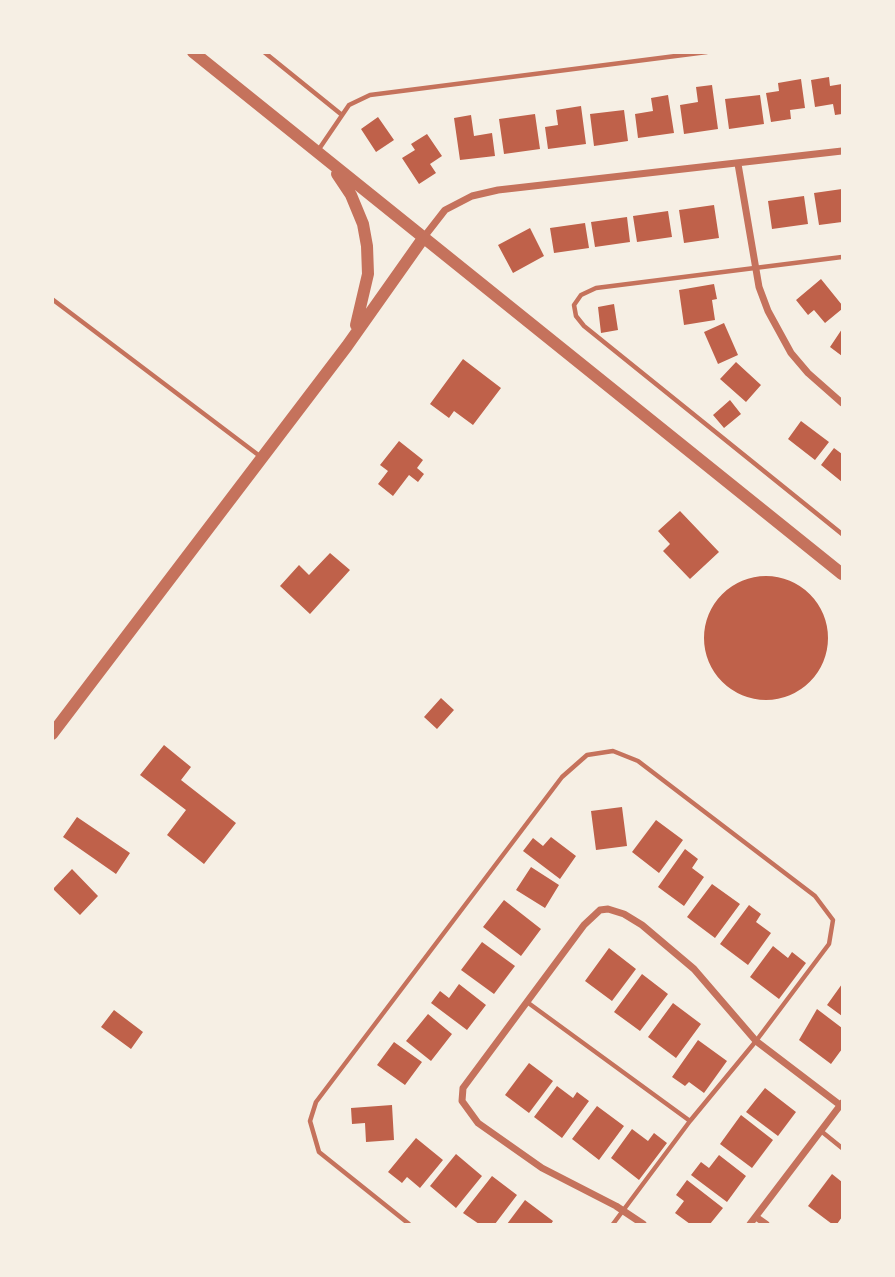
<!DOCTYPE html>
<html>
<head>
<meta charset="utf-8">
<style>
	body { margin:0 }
	#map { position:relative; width:895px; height:1277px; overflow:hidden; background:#f6efe4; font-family:Lato,sans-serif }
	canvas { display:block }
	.frame { position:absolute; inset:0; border:54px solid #f6efe4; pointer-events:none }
</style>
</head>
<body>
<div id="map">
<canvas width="895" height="1277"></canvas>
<div class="frame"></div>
</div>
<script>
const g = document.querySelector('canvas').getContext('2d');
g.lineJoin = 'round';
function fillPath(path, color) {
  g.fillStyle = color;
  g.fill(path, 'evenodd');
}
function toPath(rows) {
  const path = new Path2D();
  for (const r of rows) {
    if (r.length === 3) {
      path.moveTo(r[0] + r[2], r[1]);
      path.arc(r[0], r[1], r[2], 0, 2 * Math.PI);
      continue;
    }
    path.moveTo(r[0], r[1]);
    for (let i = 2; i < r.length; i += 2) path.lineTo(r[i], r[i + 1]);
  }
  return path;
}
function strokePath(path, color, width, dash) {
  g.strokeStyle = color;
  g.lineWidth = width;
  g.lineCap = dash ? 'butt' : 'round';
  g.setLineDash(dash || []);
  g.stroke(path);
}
fillPath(toPath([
	[829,77,830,86,842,84,842,114,835,115,833,104,815,107,811,80],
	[801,79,805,108,790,110,791,119,771,122,766,93,779,91,778,83],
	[712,85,718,129,684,134,680,105,698,102,696,87],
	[668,95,674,133,638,138,635,114,653,111,651,98],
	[760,95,764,124,729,129,725,99],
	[581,106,586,144,548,149,545,127,558,125,556,110],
	[624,110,628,141,594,146,590,114],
	[535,114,540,149,504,154,499,119],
	[471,115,474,136,492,133,495,156,460,160,454,118],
	[378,117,394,140,376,152,361,129],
	[427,134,442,156,430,164,436,173,419,184,402,158,415,150,411,144],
	[842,189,842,222,819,225,814,193],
	[804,196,808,224,772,229,768,201],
	[714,205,719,238,684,243,679,210],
	[668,211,672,237,637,242,633,216],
	[627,217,630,242,595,247,591,222],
	[585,223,589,248,554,253,550,228],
	[530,228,544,256,513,273,498,245],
	[821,279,842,305,842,309,825,323,814,310,808,315,796,300],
	[714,284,717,299,712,300,715,320,684,325,679,290],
	[614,304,618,330,601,333,598,307],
	[724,323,738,355,718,364,704,332],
	[842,329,842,356,830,347],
	[463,359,501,388,473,425,454,411,449,418,430,404],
	[736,362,761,385,746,402,720,379],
	[730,400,741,414,724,428,713,415],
	[801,421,829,442,815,460,788,439],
	[399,441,423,460,417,468,424,474,418,482,409,475,393,496,378,484,388,471,380,465],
	[834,448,842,454,842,482,821,465],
	[680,511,719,552,690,579,663,551,670,544,658,531],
	[330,553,350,570,310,614,280,586,299,565,309,575],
	[766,638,62],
	[441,698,454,710,437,729,424,717],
	[164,745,191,767,181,780,236,823,204,864,167,835,186,810,140,775],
	[622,807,627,846,596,850,591,811],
	[77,817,130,853,116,874,63,837],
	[656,820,683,840,659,873,632,852],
	[551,837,576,856,560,879,523,851,533,838,543,846],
	[685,849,698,859,692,868,704,877,684,906,658,887],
	[531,867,559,885,545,908,516,890],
	[72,869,98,896,80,915,53,889],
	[712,884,740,904,715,938,687,917],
	[504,900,541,929,521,956,483,927],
	[749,905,761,914,756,922,771,933,748,965,720,944],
	[482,942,515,966,494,994,461,970],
	[773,946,788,958,792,952,806,963,779,999,750,977],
	[609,948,636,969,612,1001,585,981],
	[642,974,668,994,640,1031,614,1012],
	[459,984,486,1005,467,1030,431,1003,440,991,449,998],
	[842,984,842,1016,827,1005],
	[673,1003,701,1024,676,1058,648,1037],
	[817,1009,842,1028,842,1049,831,1064,799,1040],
	[114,1010,143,1032,131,1049,101,1027],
	[428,1014,452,1034,431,1061,406,1041],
	[698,1040,727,1061,704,1093,689,1082,685,1086,672,1077],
	[394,1042,422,1062,405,1085,377,1065],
	[529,1063,553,1081,529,1113,505,1095],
	[557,1086,573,1098,577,1092,589,1101,562,1138,534,1117],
	[765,1088,796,1112,778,1136,746,1112],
	[392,1105,394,1140,366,1142,365,1123,352,1124,351,1108],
	[597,1106,624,1126,599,1160,572,1139],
	[741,1115,773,1140,752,1168,720,1144],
	[632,1129,648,1141,654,1133,667,1143,639,1180,611,1158],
	[416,1138,443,1160,420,1188,407,1177,402,1183,388,1172],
	[456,1154,482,1176,456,1208,430,1186],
	[719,1155,746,1176,727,1202,691,1175,701,1162,709,1168],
	[832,1174,842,1182,842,1217,837,1224,832,1224,808,1206],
	[492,1176,517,1195,495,1224,479,1224,463,1213],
	[687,1180,723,1208,710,1224,690,1224,675,1213,684,1201,676,1195],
	[525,1200,553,1221,551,1224,507,1224]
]), '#bf614a');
strokePath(toPath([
	[264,52,342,115],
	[317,152,349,105,370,95,707,52],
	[842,257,596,288,581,295,574,305,576,316,584,326,842,534],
	[52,299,261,457],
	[527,1002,690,1121],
	[821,1131,842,1148],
	[409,1224,319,1152,310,1121,316,1102,562,777,587,755,613,751,638,761,815,896,833,920,829,944,756,1041,690,1121,613,1224]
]), '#c5725c', 4.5);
strokePath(toPath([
	[738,164,759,287,768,311,791,353,808,373,842,403],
	[424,237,445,210,472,196,498,190,842,151],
	[756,1217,766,1224],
	[643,1224,616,1206,542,1168,478,1123,462,1101,463,1088,584,925,600,910,608,909,624,914,642,925,694,969,756,1041,840,1105],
	[750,1224,842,1103]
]), '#c5725c', 7);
strokePath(toPath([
	[193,52,842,574],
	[337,174,351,195,363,224,367,246,368,274,356,325],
	[52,734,347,346,424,237]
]), '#c5725c', 12);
</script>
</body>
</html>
